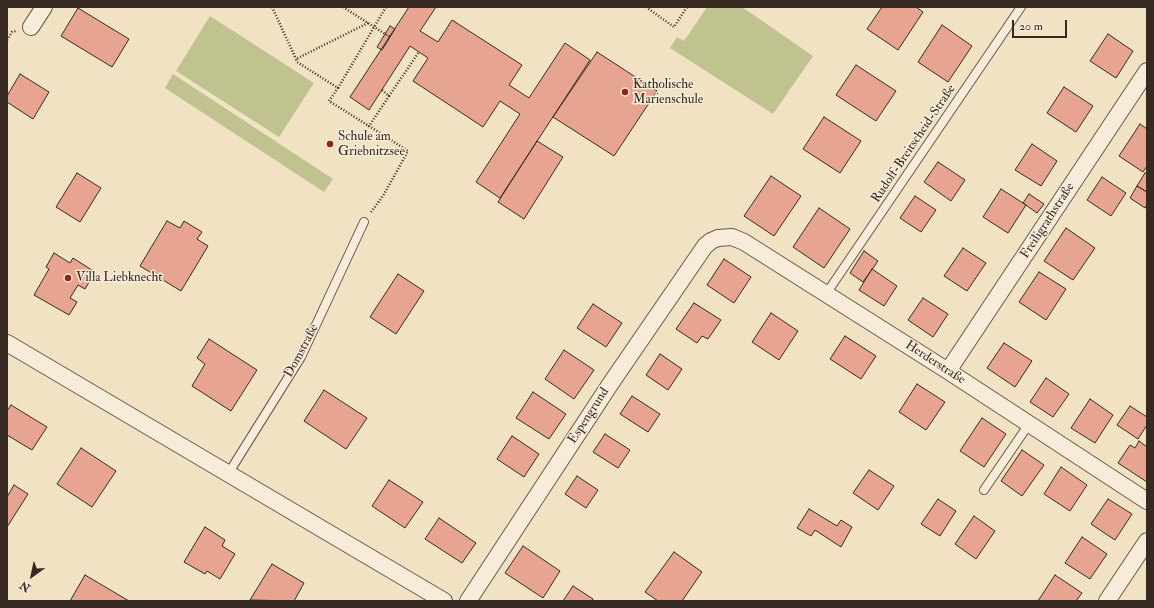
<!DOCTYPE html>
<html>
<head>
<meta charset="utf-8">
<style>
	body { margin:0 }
	#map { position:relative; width:1154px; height:608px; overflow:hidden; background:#f1e2c4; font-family:"IM FELL Double Pica",serif }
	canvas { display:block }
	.frame { position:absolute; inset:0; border:8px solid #372a22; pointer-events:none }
	.north { position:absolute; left:12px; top:556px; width:40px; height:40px; -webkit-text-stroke:3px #f6ecd9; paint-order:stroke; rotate:213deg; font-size:11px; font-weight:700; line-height:16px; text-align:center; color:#372a22 }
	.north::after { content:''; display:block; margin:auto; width:14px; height:18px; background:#372a22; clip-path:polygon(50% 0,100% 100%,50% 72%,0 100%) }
	.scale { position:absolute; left:1012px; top:20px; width:55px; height:18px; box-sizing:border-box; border:2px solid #372a22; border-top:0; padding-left:5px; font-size:12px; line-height:14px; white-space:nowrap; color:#372a22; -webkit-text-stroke:3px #f6ecd9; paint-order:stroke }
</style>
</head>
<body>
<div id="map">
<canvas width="1154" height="608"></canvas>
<div class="frame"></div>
<div class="north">N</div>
<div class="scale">20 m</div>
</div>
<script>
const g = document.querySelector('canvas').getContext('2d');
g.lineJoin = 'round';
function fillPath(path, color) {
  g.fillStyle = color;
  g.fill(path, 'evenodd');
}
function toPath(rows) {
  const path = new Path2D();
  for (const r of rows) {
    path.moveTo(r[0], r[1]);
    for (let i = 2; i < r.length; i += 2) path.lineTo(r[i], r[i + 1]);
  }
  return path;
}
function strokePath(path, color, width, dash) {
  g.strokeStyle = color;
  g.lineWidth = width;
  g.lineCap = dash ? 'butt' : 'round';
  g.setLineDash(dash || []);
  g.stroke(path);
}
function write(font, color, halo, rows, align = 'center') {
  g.font = font + ' "IM FELL Double Pica",serif';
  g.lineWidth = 3;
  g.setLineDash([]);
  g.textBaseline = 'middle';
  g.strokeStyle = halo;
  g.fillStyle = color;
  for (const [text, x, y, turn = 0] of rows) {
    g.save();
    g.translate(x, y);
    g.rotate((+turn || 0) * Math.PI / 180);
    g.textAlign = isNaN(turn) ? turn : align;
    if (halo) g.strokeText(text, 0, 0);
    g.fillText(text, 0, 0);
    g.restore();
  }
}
fillPath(toPath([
	[707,7,742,7,813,56,773,114,670,48,677,37,684,41],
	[210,16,314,83,279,137,176,71],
	[173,74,333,179,324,192,165,88]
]), '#c0c290');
const building = toPath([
	[409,7,436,7,420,31,438,42,452,20,522,65,509,85,529,98,565,43,590,60,500,198,476,182,520,114,500,101,483,127,413,81,428,58,410,46,369,110,350,97,409,7],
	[882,7,916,7,923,12,898,50,867,29,882,7],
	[78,8,129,39,112,67,61,36,78,8],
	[942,25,972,46,948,82,918,62,942,25],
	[390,26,395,29,382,50,377,47,390,26],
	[1108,34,1133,51,1116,78,1090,61,1108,34],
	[597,52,657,91,614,156,553,117,597,52],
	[856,65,896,91,876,121,836,95,856,65],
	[20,74,49,92,33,119,7,102,7,96,20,74],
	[1064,87,1093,106,1076,132,1047,113,1064,87],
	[824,117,861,141,840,173,803,149,824,117],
	[1140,124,1147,129,1147,166,1143,172,1119,156,1140,124],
	[537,141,563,157,524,219,498,202,537,141],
	[1032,144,1057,161,1041,186,1015,170,1032,144],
	[938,162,965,180,951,201,924,182,938,162],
	[77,173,101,188,80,222,56,207,77,173],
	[1145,173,1147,174,1147,192,1137,186,1145,173],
	[771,176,801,196,774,236,744,216,771,176],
	[1102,177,1126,193,1111,216,1087,200,1102,177],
	[1137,186,1147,192,1147,204,1145,208,1130,198,1137,186],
	[1001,189,1026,205,1008,233,983,217,1001,189],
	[1029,194,1044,204,1037,213,1023,203,1029,194],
	[915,196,936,210,921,232,900,218,915,196],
	[819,208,850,229,824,268,793,247,819,208],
	[167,221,180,228,184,221,202,232,197,239,208,246,181,291,140,266,167,221],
	[1066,228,1095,248,1073,280,1044,261,1066,228],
	[963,248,986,263,967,291,944,276,963,248],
	[864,251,878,261,863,282,850,273,864,251],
	[54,253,70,263,73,258,95,272,85,289,78,285,70,298,77,302,69,315,34,295,49,269,46,267,54,253],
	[724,259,751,277,734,303,707,285,724,259],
	[872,269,897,286,884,306,859,290,872,269],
	[1039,272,1066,289,1046,320,1019,302,1039,272],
	[398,274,424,291,396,334,370,317,398,274],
	[923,298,948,314,933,337,908,320,923,298],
	[694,303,721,320,708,339,702,336,697,343,676,329,694,303],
	[593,304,622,323,606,347,577,328,593,304],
	[771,313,798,331,779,360,752,342,771,313],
	[845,336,876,356,861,379,830,359,845,336],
	[209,339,257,370,231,411,192,386,205,364,197,358,209,339],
	[1004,343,1032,361,1015,387,987,368,1004,343],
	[564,350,594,370,574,399,545,379,564,350],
	[660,354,682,369,668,390,646,375,660,354],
	[1046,378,1069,394,1053,417,1030,402,1046,378],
	[917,384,945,402,926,430,899,412,917,384],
	[324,390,367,418,346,449,304,421,324,390],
	[533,392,566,414,549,439,516,418,533,392],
	[632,396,660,414,648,432,620,414,632,396],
	[1090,399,1113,415,1095,443,1071,428,1090,399],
	[11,405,47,427,32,450,7,435,7,411,11,405],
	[1130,406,1147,417,1147,425,1138,439,1117,425,1130,406],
	[982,418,1006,434,984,467,960,451,982,418],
	[605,434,630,450,618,468,593,452,605,434],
	[512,436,539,454,524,477,497,459,512,436],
	[1139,441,1147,447,1147,482,1118,463,1130,445,1135,448,1139,441],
	[81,448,116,471,92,507,57,484,81,448],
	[1022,450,1044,465,1022,496,1001,481,1022,450],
	[1061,467,1087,485,1070,511,1044,494,1061,467],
	[869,470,894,486,878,510,853,493,869,470],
	[577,476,598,490,586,508,565,494,577,476],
	[389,480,423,502,405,528,372,506,389,480],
	[14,485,28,494,7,527,7,497,14,485],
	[938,499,956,511,940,536,921,524,938,499],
	[1108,499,1132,514,1115,540,1091,524,1108,499],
	[809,509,837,526,841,520,852,527,841,547,815,530,811,536,797,528,809,509],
	[974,516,995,531,976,559,955,544,974,516],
	[439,518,476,543,462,563,425,539,439,518],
	[205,527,225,540,222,546,235,554,220,579,207,571,205,574,184,562,205,527],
	[1082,537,1107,554,1090,579,1065,563,1082,537],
	[523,546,560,571,543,598,505,573,523,546],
	[674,552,702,572,682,601,658,601,645,592,674,552],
	[272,564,304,583,294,601,250,600,272,564],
	[85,575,129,601,70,601,85,575],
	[1055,575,1082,593,1076,601,1038,601,1055,575],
	[573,586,593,599,592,601,563,601,573,586]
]);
fillPath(building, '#e7a591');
strokePath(building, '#372a22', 1);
const service = toPath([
	[826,294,1021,7],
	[228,474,301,357,364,222],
	[984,490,1029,424]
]);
const minor = toPath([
	[31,27,44,7],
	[7,343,444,601],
	[948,371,1147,71],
	[468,601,611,383,705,246,711,241,718,238,732,237,744,242,948,371,1147,501],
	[1107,601,1147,541]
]);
strokePath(service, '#66584a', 10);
strokePath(minor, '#66584a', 18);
strokePath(toPath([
	[272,7,296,59],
	[343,7,390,37],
	[646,7,674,27,687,7],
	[368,23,296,59,297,62,338,88,329,101,369,126],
	[7,40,12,32,16,31],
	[338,88,386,7],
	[389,96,419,52],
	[371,212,383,196,408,151,369,126,389,96,382,90]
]), '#372a22', 2.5, [1, 2]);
strokePath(service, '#f6ecd9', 8);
strokePath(minor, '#f6ecd9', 16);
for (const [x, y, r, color] of [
	[625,92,4,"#8f2418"],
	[330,144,4,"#8f2418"],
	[68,278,4,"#8f2418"]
]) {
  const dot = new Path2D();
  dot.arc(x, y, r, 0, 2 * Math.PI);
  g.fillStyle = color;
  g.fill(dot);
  strokePath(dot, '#f6ecd9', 1.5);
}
write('13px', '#372a22', '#f6ecd9', [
	["Katholische",633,85],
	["Marienschule",633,100],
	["Schule am",338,137],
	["Griebnitzsee",338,152],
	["Villa Liebknecht",76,278]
], 'left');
write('13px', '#372a22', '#f6ecd9', [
	["Rudolf-Breitscheid-Straße",914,144,-56],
	["Freiligrathstraße",1048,221,-57],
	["Domstraße",302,351,-62],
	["Herderstraße",935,363,33],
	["Espengrund",589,416,-57]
]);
</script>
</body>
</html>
